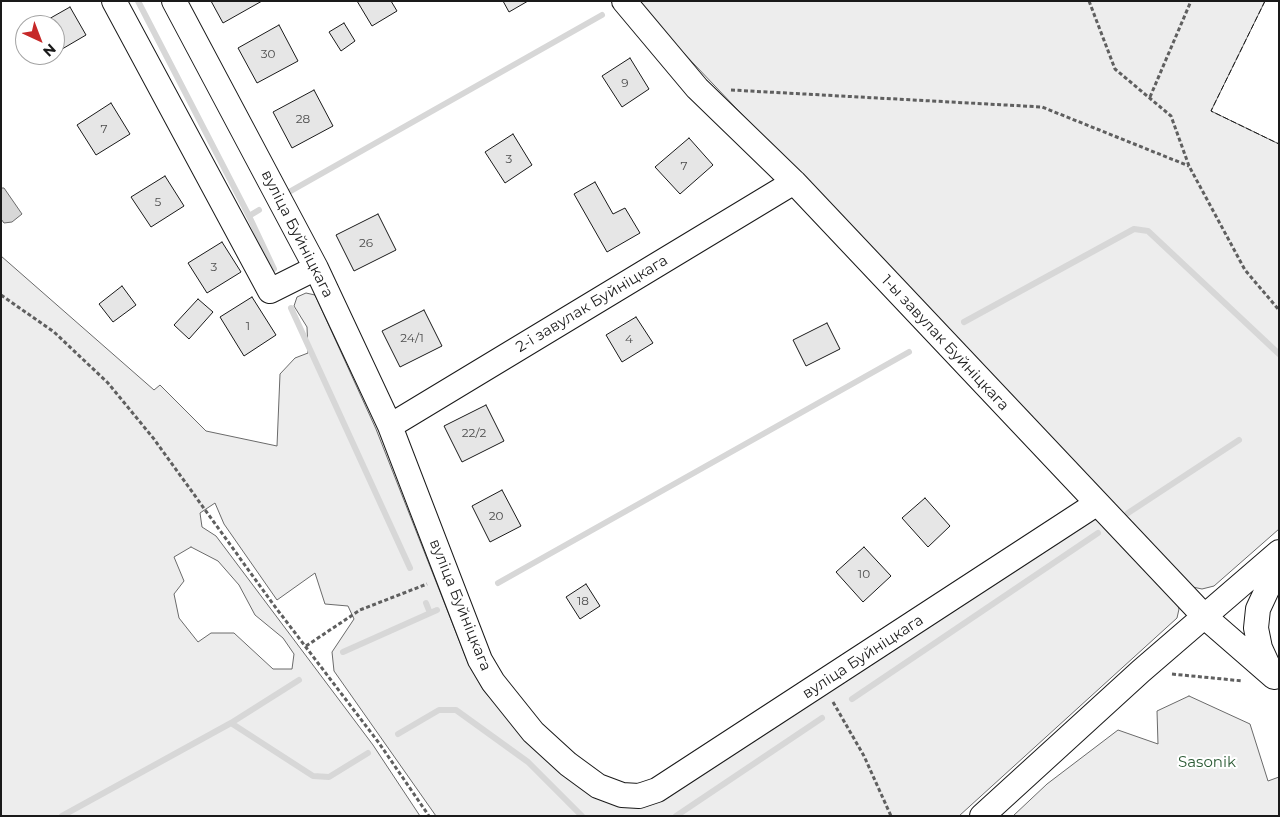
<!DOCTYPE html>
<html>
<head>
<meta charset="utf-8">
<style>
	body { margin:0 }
	#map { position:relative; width:1280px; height:817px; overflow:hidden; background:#fff; font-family:Montserrat,sans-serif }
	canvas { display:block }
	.frame { position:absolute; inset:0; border:2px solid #1a1a1a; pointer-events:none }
	.north { position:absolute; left:15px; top:15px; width:50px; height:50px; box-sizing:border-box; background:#fff; border:1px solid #a3a3a3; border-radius:50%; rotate:137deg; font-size:14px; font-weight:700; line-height:20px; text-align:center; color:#1a1a1a }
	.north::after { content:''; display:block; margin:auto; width:18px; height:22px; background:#c62828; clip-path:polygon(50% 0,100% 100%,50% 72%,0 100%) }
</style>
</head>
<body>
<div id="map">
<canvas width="1280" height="817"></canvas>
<div class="frame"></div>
<div class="north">N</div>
</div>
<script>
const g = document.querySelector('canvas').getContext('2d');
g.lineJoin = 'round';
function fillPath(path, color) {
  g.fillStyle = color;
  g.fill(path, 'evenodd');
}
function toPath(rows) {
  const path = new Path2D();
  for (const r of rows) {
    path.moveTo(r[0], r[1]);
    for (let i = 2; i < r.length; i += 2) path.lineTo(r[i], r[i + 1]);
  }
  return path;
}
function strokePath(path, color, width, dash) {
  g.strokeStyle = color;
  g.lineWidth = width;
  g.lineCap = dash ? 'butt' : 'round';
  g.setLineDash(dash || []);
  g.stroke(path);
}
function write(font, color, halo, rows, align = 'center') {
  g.font = font + ' Montserrat,sans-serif';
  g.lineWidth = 4;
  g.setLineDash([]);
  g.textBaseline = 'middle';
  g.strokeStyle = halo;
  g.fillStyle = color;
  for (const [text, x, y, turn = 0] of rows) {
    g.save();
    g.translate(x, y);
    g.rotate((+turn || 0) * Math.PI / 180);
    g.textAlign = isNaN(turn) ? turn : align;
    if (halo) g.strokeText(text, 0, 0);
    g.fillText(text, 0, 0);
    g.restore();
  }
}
const green = toPath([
	[634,1,1265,1,1211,111,1279,144,1279,529,1214,586,1202,589,1188,586,1095,485,634,1],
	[1,256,154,390,160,385,206,431,277,446,280,374,295,358,308,353,307,327,294,306,297,297,306,293,315,295,376,429,468,663,484,691,519,731,618,805,1091,518,1100,520,1175,598,1179,609,1177,618,959,816,436,816,334,671,332,652,354,619,348,606,325,604,315,573,277,600,224,524,215,503,200,513,202,527,216,536,373,745,420,816,1,816,1,256],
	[191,547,218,561,239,585,255,615,283,638,294,654,292,669,273,669,234,633,211,633,198,642,179,618,174,594,184,581,174,557,191,547],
	[1189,696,1250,724,1268,781,1279,777,1279,816,1013,816,1047,784,1118,730,1158,744,1157,711,1189,696]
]);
fillPath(green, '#ededed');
strokePath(green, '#6a6a6a', 1);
const water = toPath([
	[1,188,4,188,22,214,12,222,4,223,1,219,1,188]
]);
fillPath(water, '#d7d7d7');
strokePath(water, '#6a6a6a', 1);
strokePath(toPath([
	[138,1,249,216,274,269],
	[289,192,602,15],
	[249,216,259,210],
	[291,308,410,568],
	[964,322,1134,229,1148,231,1279,354],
	[1128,513,1239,440],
	[498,583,909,352],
	[426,603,430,613],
	[343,652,437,610],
	[852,699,1098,533],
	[231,723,313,776,329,777,368,753],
	[398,734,439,710,456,710,528,762,582,816],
	[62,816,231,723,299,680],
	[676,816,822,718]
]), '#d7d7d7', 6);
const building = toPath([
	[211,1,262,1,223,23,211,1],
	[357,1,391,1,397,11,372,26,357,1],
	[503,1,528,1,509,12,503,1],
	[70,7,86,35,57,52,55,25,40,24,70,7],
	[344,23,355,41,341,51,329,32,344,23],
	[279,25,298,61,257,83,238,48,279,25],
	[630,58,649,89,622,107,602,76,630,58],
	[314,90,333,126,292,148,273,112,314,90],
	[111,103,130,134,96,155,77,125,111,103],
	[513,134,532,165,505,183,485,152,513,134],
	[689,138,713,165,680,194,655,167,689,138],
	[165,176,184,206,151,227,131,197,165,176],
	[595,182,613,214,625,208,640,233,607,252,574,194,595,182],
	[378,214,396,250,354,271,336,235,378,214],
	[222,242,241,272,207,293,188,263,222,242],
	[122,286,136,305,113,322,99,304,122,286],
	[252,297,276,335,244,356,220,317,252,297],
	[198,299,213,312,189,339,174,325,198,299],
	[424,310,442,346,400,367,382,331,424,310],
	[636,317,653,343,622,362,606,335,636,317],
	[827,323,840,349,806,366,793,340,827,323],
	[486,405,504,441,462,462,444,426,486,405],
	[502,490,521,526,490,542,472,506,502,490],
	[925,498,950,526,928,547,902,518,925,498],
	[864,547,891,576,863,602,836,572,864,547],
	[586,584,600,606,580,619,566,597,586,584]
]);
fillPath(building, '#e6e6e6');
strokePath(building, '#1a1a1a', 1);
const minor = toPath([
	[114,1,270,291,316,268],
	[174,1,316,268,390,426,480,660,493,682,533,732,568,764,598,786,622,795,639,796,657,790,1096,504],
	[624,1,697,88,794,182,1205,617,1274,677],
	[390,426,794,182],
	[1271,672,1260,648,1256,628,1258,609,1279,564],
	[982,816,1141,671,1279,552]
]);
strokePath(minor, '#1a1a1a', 26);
strokePath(toPath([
	[1089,1,1115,69,1171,116,1189,166,1245,270,1279,310],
	[731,90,1042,107,1189,166],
	[1150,97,1191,1],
	[1,295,54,332,108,383,154,439,273,604,379,743,429,816],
	[306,646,360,610,427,584],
	[1172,674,1243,681],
	[833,702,864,756,891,816]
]), '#5f5f5f', 3, [4, 2.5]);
strokePath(minor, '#fff', 24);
strokePath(toPath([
	[1265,1,1211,111,1279,144]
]), '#1a1a1a', 1, [6, 2.5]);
write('12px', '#4d4d4d', null, [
	["30",268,54],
	["9",625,83],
	["28",303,119],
	["7",104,129],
	["3",509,159],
	["7",684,166],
	["5",158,202],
	["26",366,243],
	["3",214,267],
	["1",248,326],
	["24/1",412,338],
	["4",629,339],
	["22/2",474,433],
	["20",496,516],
	["10",864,574],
	["18",583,601]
]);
write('15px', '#1a1a1a', '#fff', [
	["вуліца Буйніцкага",297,234,63],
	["2-і завулак Буйніцкага",592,304,-31],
	["1-ы завулак Буйніцкага",945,343,47],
	["вуліца Буйніцкага",460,605,68],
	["вуліца Буйніцкага",863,657,-33]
]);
write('15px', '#2b5a34', '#fff', [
	["Sasonik",1207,763]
]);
</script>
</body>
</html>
